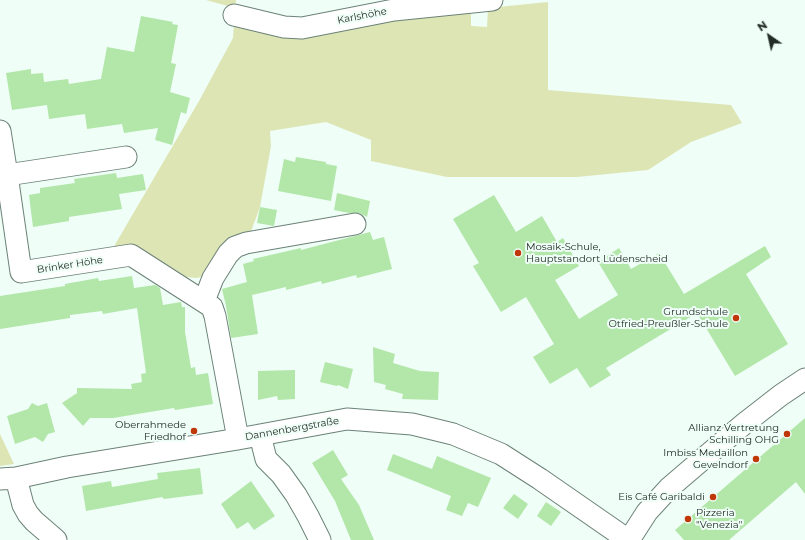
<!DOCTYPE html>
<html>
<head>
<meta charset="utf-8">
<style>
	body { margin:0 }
	#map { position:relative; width:805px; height:540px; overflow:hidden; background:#effef7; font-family:Montserrat,sans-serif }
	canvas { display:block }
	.north { position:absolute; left:749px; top:16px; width:40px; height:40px; -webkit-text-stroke:3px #effef7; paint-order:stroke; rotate:326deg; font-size:11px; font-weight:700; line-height:16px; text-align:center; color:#232c28 }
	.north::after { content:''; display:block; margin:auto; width:14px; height:18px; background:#232c28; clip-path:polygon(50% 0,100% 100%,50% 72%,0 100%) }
</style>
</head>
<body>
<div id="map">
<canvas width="805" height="540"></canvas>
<div class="north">N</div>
</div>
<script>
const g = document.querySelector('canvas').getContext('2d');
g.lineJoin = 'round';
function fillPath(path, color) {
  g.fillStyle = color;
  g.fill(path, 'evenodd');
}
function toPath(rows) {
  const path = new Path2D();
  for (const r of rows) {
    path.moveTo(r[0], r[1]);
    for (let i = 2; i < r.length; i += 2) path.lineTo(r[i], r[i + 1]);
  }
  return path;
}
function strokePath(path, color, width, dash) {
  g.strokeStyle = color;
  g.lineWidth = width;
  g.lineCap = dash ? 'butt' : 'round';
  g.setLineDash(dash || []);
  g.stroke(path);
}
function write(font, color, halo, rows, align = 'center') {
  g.font = font + ' Montserrat,sans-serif';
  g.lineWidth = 4;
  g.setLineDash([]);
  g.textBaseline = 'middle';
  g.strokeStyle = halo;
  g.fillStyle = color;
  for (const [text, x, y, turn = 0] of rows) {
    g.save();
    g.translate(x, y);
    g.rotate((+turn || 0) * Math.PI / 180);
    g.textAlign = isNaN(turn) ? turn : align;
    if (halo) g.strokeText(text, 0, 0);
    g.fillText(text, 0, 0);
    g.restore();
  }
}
fillPath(toPath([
	[206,0,236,0,235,8],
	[548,2,548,90,731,105,742,123,691,142,648,170,577,177,447,177,371,161,371,140,326,122,270,131,271,146,260,207,249,237,207,275,197,278,185,277,136,246,113,248,199,101,233,38,234,21,246,23,280,38,299,38,395,17,471,10,471,26,487,27,488,8],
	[0,434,14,464,0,466]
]), '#dee5b5');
fillPath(toPath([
	[141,16,173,22,172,24,178,25,171,63,176,64,170,92,190,98,186,114,181,112,172,145,155,140,158,128,124,133,122,124,87,129,85,114,49,119,47,105,12,110,6,73,31,69,31,74,43,73,44,82,68,79,69,84,101,79,107,47,134,52],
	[296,157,326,162,326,164,337,166,331,201,278,191,284,159,295,162],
	[116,173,117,178,143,174,146,190,119,194,122,209,69,217,69,221,33,227,29,195,40,193,40,188,75,183,74,179],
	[337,193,370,201,367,217,359,213,349,213,334,210],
	[494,195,516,232,542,216,557,242,563,238,579,266,555,280,579,319,618,295,598,262,619,248,631,269,659,253,684,294,765,246,771,257,746,274,788,344,735,376,697,313,606,368,611,375,590,388,577,368,550,384,533,357,554,344,526,297,501,312,473,266,479,263,453,219],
	[260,207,277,210,274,226,257,223],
	[370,232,373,240,384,237,392,269,357,278,356,275,322,284,321,281,286,290,286,287,252,295,258,334,231,338,226,306,222,289,247,282,243,264,254,261,253,259,301,248,301,250],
	[132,276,134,288,155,285,160,288,163,305,181,302,182,307,185,307,185,332,191,368,195,367,196,375,208,373,213,404,175,410,174,408,113,418,90,418,83,426,62,403,77,393,77,388,132,389,131,384,142,382,141,374,146,373,137,308,103,314,102,311,70,315,70,318,0,329,0,296,65,286,65,284,98,278,99,281],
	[373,347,395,354,393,363,420,371,439,372,438,400,402,399,403,394,385,389,386,385,374,382],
	[325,362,353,369,348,389,338,385,337,386,320,382],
	[295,370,295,399,278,400,277,396,258,400,258,371],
	[32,403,38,406,47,403,55,432,48,434,43,442,35,437,15,444,7,416,28,409],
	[805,418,805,494,796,482,729,540,684,540,675,530],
	[333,450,348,475,341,479,359,505,374,540,351,540,335,501,312,463],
	[393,454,432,469,437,456,491,478,478,507,468,503,462,516,446,510,451,496,387,470],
	[200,468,203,494,164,499,162,497,86,511,82,486,111,481,112,487,158,479,157,473],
	[251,481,275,516,254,530,248,522,237,529,221,504],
	[514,494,528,504,518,519,503,508],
	[546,502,561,512,551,526,537,516]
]), '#b2e7a9');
const minor = toPath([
	[234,15,284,27,302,28,394,10,492,0],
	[0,131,7,175,126,157],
	[7,175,21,272,131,255,212,307,215,316,238,439],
	[204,301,213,278,228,254,235,247,246,243,355,224],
	[260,435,266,459,281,474,296,495,308,516,320,540],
	[16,478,23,505,28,514,34,521,56,540],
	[0,479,16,478,67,467,238,439,347,419,412,424,453,434,501,454,540,479,628,540],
	[629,540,647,512,669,488,745,423,781,395,805,379]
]);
strokePath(minor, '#6c8278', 23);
strokePath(minor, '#fff', 21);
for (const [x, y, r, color] of [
	[518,253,4,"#c03807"],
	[736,318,4,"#c03807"],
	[194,431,4,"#c03807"],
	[787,434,4,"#c03807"],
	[756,459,4,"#c03807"],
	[713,497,4,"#c03807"],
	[688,519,4,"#c03807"]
]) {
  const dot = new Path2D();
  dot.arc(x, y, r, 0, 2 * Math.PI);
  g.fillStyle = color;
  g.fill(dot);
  strokePath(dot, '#effef7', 1.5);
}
write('10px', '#232c28', '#effef7', [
	["Karlshöhe",362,16,-11],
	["Brinker Höhe",70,265,-9],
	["Dannenbergstraße",292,429,-10]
]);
write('10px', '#232c28', '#effef7', [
	["Mosaik-Schule,",526,247,"left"],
	["Hauptstandort Lüdenscheid",526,259,"left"],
	["Grundschule",728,312],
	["Otfried-Preußler-Schule",728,324],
	["Oberrahmede",186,425],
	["Friedhof",186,437],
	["Allianz Vertretung",779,428],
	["Schilling OHG",779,440],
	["Imbiss Medaillon",748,453],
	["Gevelndorf",748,465],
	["Eis Café Garibaldi",705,497],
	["Pizzeria",696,513,"left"],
	["\"Venezia\"",696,525,"left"]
], 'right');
</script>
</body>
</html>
